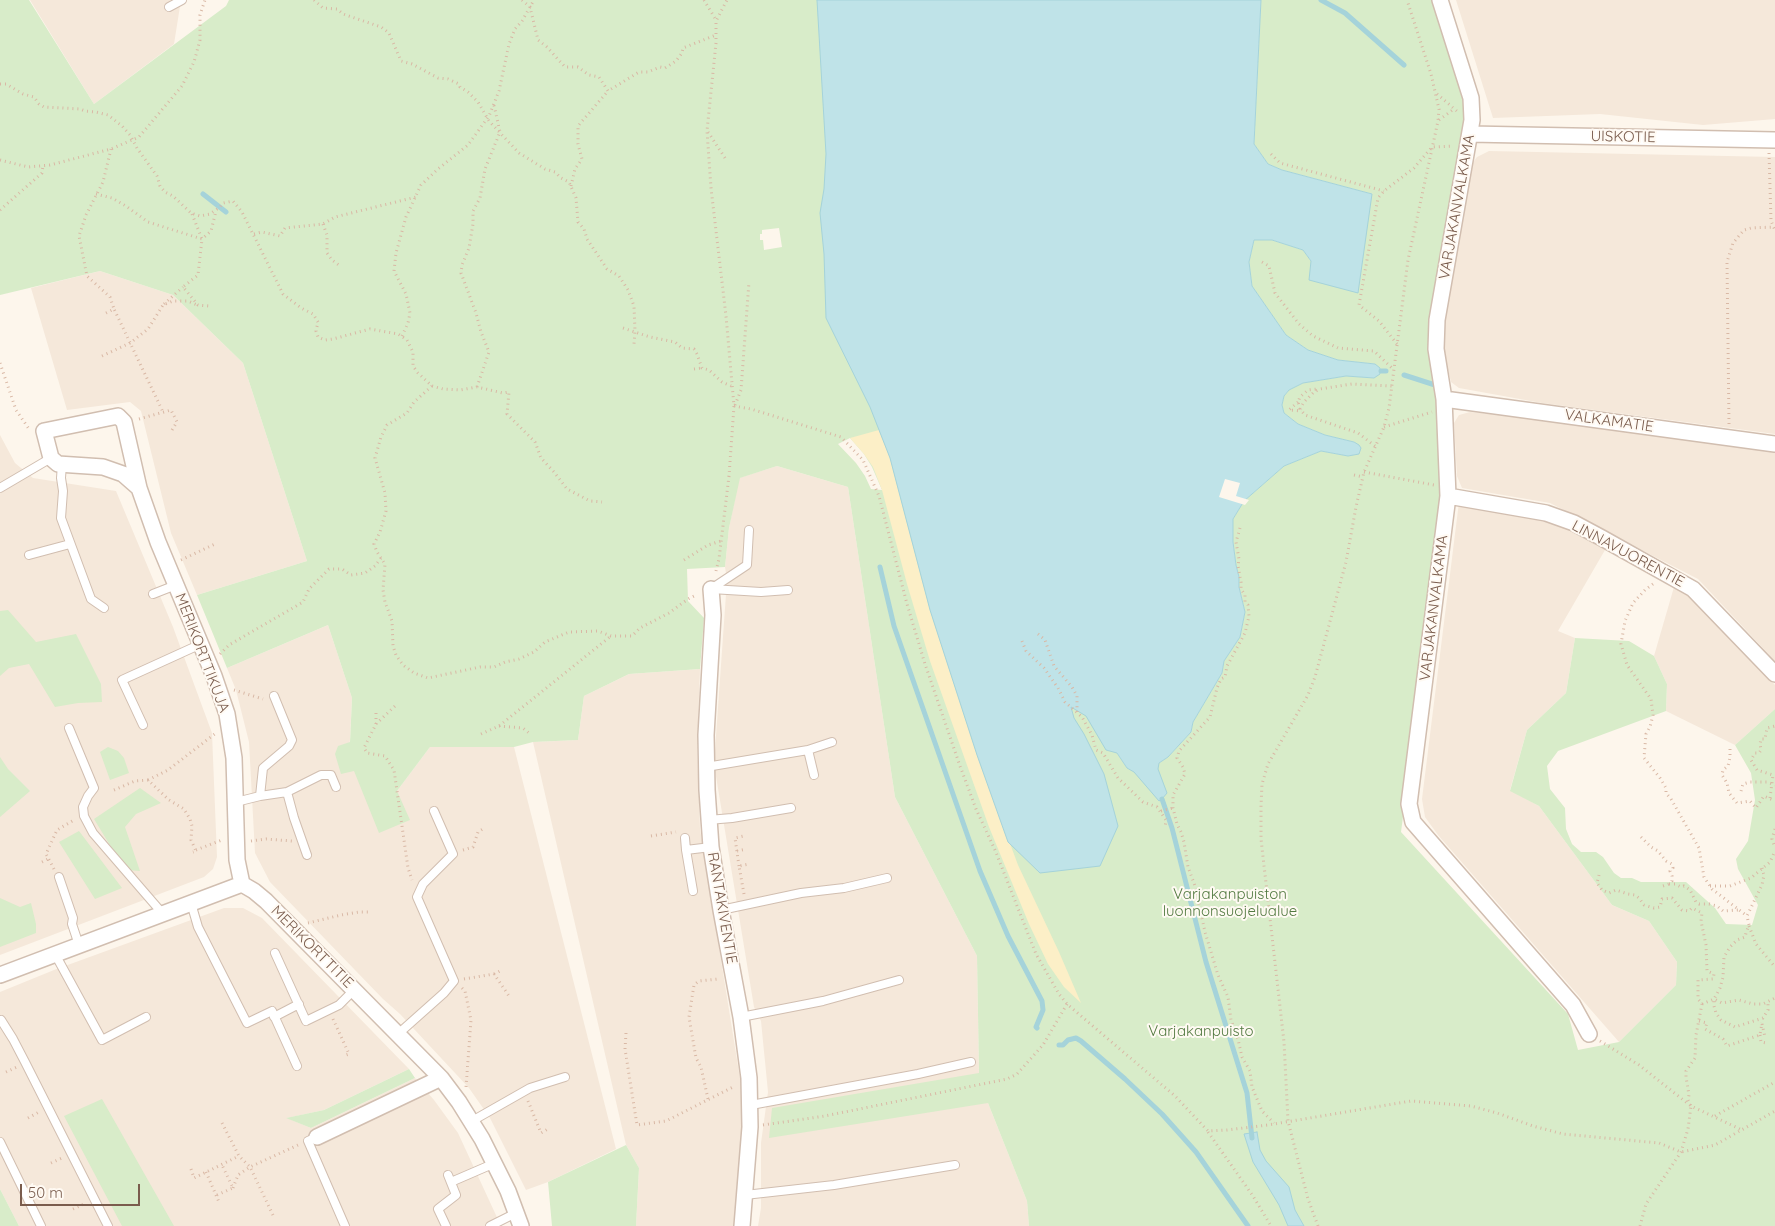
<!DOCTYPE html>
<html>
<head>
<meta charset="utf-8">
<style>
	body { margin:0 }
	#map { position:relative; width:1775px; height:1226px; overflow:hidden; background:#fdf6ec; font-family:Quicksand,sans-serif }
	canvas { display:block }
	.scale { position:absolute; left:20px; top:1184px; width:120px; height:22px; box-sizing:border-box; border:2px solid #7a5c4d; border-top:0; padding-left:6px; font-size:15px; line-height:18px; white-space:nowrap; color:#7a5c4d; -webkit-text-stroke:4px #fffaf3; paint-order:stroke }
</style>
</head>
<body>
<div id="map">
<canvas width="1775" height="1226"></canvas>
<div class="scale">50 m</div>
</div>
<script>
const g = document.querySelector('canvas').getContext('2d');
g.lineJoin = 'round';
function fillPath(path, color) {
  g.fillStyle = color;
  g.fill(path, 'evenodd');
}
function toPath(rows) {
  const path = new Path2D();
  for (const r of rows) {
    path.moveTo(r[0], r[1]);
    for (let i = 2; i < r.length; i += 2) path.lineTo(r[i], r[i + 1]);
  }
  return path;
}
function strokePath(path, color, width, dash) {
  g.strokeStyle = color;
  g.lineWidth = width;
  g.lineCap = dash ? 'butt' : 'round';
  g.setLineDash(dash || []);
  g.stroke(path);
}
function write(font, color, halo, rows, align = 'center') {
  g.font = font + ' Quicksand,sans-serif';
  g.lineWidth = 4;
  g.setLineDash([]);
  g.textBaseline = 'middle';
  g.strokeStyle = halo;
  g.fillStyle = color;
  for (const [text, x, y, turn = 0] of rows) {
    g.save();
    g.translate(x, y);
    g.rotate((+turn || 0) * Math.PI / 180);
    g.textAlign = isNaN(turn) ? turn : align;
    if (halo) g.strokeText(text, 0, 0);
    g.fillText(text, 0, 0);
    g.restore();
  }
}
fillPath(toPath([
	[30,0,181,0,174,44,94,104],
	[1456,0,1775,0,1775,119,1703,125,1600,114,1493,118],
	[1489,151,1775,157,1775,434,1542,403,1459,388,1451,382,1445,357,1445,320,1471,165,1477,157],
	[100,271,173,295,243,363,307,561,197,595,171,533,141,411,130,402,67,410,31,288],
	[1470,412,1581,423,1775,449,1775,661,1698,579,1550,503,1462,488,1457,476,1454,423,1459,415],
	[0,435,15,463,33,478,116,491,173,627,212,733,217,857,213,869,204,877,0,955],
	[777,466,848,487,895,797,977,956,979,1074,988,1103,1027,1201,1029,1226,758,1226,761,1208,761,1143,768,1092,761,1021,754,1007,714,764,727,580,725,567,729,528,739,478],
	[1459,502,1543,517,1569,528,1605,550,1558,631,1575,638,1566,693,1527,730,1510,790,1539,806,1612,905,1649,921,1677,962,1676,985,1619,1042,1438,835,1425,817,1422,799],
	[1674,587,1689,596,1699,605,1775,685,1775,709,1735,745,1666,711,1667,684,1654,656],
	[328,625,352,698,349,759,397,791,430,747,514,747,616,1149,548,1182,526,1190,490,1118,469,1088,400,1014,383,999,270,882,255,853,249,742,236,690,227,668],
	[700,669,697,750,700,829,742,1091,742,1150,734,1226,636,1226,639,1168,626,1145,533,742,578,740,584,696,629,674],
	[224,908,243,908,262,918,409,1069,324,1110,287,1118,311,1128,415,1078,434,1100,458,1133,501,1226,19,1226,0,1189,0,992,54,970]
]), '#f5e8da');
fillPath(toPath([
	[0,0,29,0,94,104,226,6,229,0,899,0,1117,753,1127,768,1150,769,1168,757,1191,732,1193,722,1222,673,1224,661,1240,637,1245,612,1239,587,1239,577,1236,565,1233,542,1233,519,1244,501,1284,466,1321,451,1348,456,1359,453,1360,448,1354,442,1325,435,1298,424,1284,413,1282,405,1284,396,1289,390,1303,383,1346,376,1374,378,1375,364,1338,360,1308,350,1286,335,1252,286,1249,262,1254,239,1272,240,1303,250,1311,261,1372,194,1282,170,1268,164,1254,144,1261,0,1434,0,1469,110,1451,229,1437,400,1442,514,1401,832,1568,1014,1578,1050,1619,1042,1676,985,1677,962,1649,921,1612,905,1539,806,1510,791,1527,730,1566,693,1575,638,1629,641,1654,656,1667,684,1666,711,1558,751,1547,766,1550,789,1565,808,1566,829,1572,844,1581,852,1596,852,1603,857,1614,873,1621,878,1632,878,1641,882,1686,882,1715,908,1726,924,1752,925,1758,905,1738,869,1736,859,1748,841,1755,800,1751,773,1735,745,1775,709,1775,1226,1029,1226,1027,1201,988,1103,769,1138,772,1108,979,1073,977,956,895,797,848,487,777,466,740,478,729,528,725,567,687,569,688,601,704,618,700,669,629,674,584,696,578,740,533,742,514,747,430,747,397,791,410,820,379,833,354,771,341,774,335,754,338,746,350,742,352,698,328,625,227,668,197,595,307,561,243,363,173,295,100,271,0,295],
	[779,228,782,247,764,250,763,240,760,240,760,234,762,234,762,230],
	[850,438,864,454,872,467,882,490,871,489,865,476,856,463,838,444],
	[8,610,36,642,76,634,101,684,102,702,78,703,55,707,29,664,9,668,0,676,0,611],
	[108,747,118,751,124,758,129,773,110,780,100,752],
	[0,757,8,769,30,791,0,817],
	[140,788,161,803,136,814,125,827,140,871,125,870,94,819],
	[79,831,122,888,95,899,59,842],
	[0,898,20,907,31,903,36,924,36,933,0,947],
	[409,1069,415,1078,311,1128,286,1118,324,1110],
	[102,1099,174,1226,122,1226,64,1116],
	[626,1145,639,1168,636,1226,552,1226,548,1182],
	[0,1189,19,1226,0,1226]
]), '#d8ecc9');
fillPath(toPath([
	[879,430,890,458,930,610,977,755,1018,865,1059,952,1081,1003,1064,987,1048,964,1029,924,989,827,930,661,907,584,882,490,873,467,864,454,850,438]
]), '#fcefc7');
const water = toPath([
	[817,0,1261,0,1254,144,1268,164,1282,170,1372,194,1358,293,1309,280,1311,261,1303,250,1272,240,1254,240,1249,262,1252,286,1286,335,1308,350,1338,360,1375,364,1380,368,1380,374,1374,378,1346,376,1303,383,1289,390,1284,396,1282,405,1284,413,1298,424,1325,435,1354,442,1359,445,1361,448,1359,454,1348,456,1321,451,1284,466,1244,501,1233,519,1233,542,1236,565,1239,577,1239,587,1245,612,1240,637,1224,661,1222,673,1193,722,1191,732,1168,757,1159,763,1158,769,1167,793,1162,799,1159,801,1134,772,1127,768,1117,753,1106,750,1086,716,1071,707,1074,718,1084,734,1104,774,1118,826,1100,866,1040,873,1008,842,977,755,930,610,890,458,870,407,826,318,824,254,820,213,824,189,826,154,817,0],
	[1257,1132,1260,1150,1266,1161,1289,1187,1295,1210,1304,1226,1288,1226,1279,1205,1253,1162,1244,1134,1257,1132]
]);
fillPath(water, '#bfe3e8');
strokePath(water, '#a5d3da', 1);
fillPath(toPath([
	[1225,479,1240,483,1236,496,1249,500,1245,505,1219,497]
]), '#fdf6ec');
strokePath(toPath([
	[1321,0,1345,13,1404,65],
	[203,194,226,212],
	[1381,371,1386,371],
	[1404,375,1435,385],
	[880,567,894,626,980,871,1008,936,1042,1001,1043,1010,1036,1027,1037,1028],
	[1162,799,1172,828,1206,962,1247,1093,1252,1138],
	[1059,1045,1063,1045,1068,1040,1076,1038,1081,1041,1125,1079,1162,1114,1196,1152,1248,1226]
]), '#a5d3da', 5);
const service = toPath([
	[169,7,182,0],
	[62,464,61,478,63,491,61,518,91,599,104,608],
	[0,488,51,458],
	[29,555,70,544],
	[711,589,747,565,749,530],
	[711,589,761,592,788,590],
	[153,594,176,585],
	[143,725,122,680,201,644],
	[69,728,94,788,88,796,83,807,84,816,93,833,163,914],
	[808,750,814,775],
	[706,767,808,750,832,742],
	[287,792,294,818,307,855],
	[260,796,287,792,321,775,331,775,336,787],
	[236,802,260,796,263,768,289,746,292,740,274,696],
	[708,820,732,818,791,808],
	[685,838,686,850],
	[59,877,73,918,72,924,79,945],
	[693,891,686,850,711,847],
	[191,903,198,927,247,1023,272,1011,297,1066],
	[721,910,801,893,844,888,887,878],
	[275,953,306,1021,339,1005,354,990],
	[55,954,102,1040,146,1017],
	[274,1017,299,1004],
	[741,1017,823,1001,899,980],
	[1,1020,13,1039,25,1062,108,1226],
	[398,1034,444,993,454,981,417,897,423,884,453,854,434,811],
	[751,1105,918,1074,971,1062],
	[472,1121,530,1088,565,1077],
	[317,1137,308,1141,345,1226],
	[0,1142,41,1226],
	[451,1182,495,1163],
	[745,1195,834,1185,955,1165],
	[446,1226,438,1209,456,1195,448,1175],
	[490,1226,516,1213]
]);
const minor = toPath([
	[1440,0,1471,98,1472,120,1437,320,1436,349,1444,399,1448,496,1409,804,1413,822,1573,1005,1589,1034],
	[1470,134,1775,140],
	[1444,399,1775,444],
	[139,488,123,474,103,467,58,464,51,458,44,431,118,416,124,422,139,488,158,542,214,676,227,714,234,758,237,860,242,884],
	[1448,496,1546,513,1574,523,1602,538,1693,589,1775,674],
	[711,589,713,615,706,735,707,790,711,847,721,910,741,1017,749,1078,750,1127,742,1226],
	[0,975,242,884,254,891,266,901,441,1078,459,1102,482,1139,508,1191,521,1226],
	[317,1137,441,1078]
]);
strokePath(service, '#d1beb0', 10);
strokePath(minor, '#d1beb0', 18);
strokePath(toPath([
	[314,0,323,8,337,9,343,14,381,27,389,33,401,61,412,64,438,78,448,79,459,84,460,87,468,92,478,102,489,121,519,153,545,169,555,172,561,178,569,182,576,198,578,222,584,229,587,239,607,269,619,276,628,290,634,306,635,331,634,344],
	[522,0,530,7,538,40,547,47,565,67,578,67,589,75,599,77,608,91,639,72,648,72,660,67,665,68,676,61,682,53,683,48,716,35],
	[704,0,716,20],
	[0,84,6,84,23,94,34,97,39,104,44,107,80,109,85,111,96,112,108,115,122,126,130,135,137,148,157,176,160,186,165,192,173,196,191,213,200,216,210,214,220,207,223,203,233,201,242,212,283,294,301,308,313,314,318,322,316,331,318,337,325,340,333,339,370,329,398,334,407,340,413,352,413,366,418,373,432,386,443,389,460,390,477,387,503,393,509,392,507,414,535,442,541,458,554,472,567,489,590,501,602,502],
	[1437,94,1458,112],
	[1439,120,1454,109],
	[708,132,725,158],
	[111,149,103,182,86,215,79,236,87,276,110,297,114,309],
	[1769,153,1771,221,1775,230],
	[1271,154,1280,163,1384,191],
	[0,160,28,167,50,165,111,149,139,137,182,86,194,62,200,40,200,15,205,0],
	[571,186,575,169,582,159,578,144,578,126,608,91],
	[96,194,112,198,126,206,148,222,202,239,211,231,216,211],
	[0,210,42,173,43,165],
	[192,214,202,239,198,275,183,287,198,305,209,306],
	[323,224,327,235,327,253,332,260,340,266],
	[254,234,262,232,280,236,285,228,323,224,335,217,416,197],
	[1262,262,1269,266,1275,293,1299,324,1313,336,1338,348,1374,351,1394,370],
	[164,304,183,287],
	[106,313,114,309,163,412],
	[623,328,650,337,675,342,682,348,694,349,697,354,702,368,709,370,722,382,731,386],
	[402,336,408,323,410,313,406,294,394,271,396,253,406,217,421,185,438,169,468,145,489,116,499,91,509,44,515,29,522,21,534,0],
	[1397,344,1379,321,1359,305,1378,198,1384,191,1414,168,1432,147,1453,146],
	[102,356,130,343,148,329,163,305,173,301,188,301,197,305],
	[0,363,16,410,29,429,31,429],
	[694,369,702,368],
	[432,386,414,402,407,413,387,425,381,437,375,458,385,493,386,511,380,532,374,544,377,552,385,564,383,590,385,602,392,621,393,646,396,655,403,665,414,673,428,678,480,667,494,667,505,662,519,659,534,652,545,642,569,632,598,631,611,636,632,636,640,628,669,613,688,599,696,595],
	[477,387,489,352,481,332,476,313,461,273,462,265,469,248,473,224,473,211,480,198,485,169,500,132,494,105],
	[1298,402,1289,410,1302,411],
	[735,405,741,390,749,282],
	[734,406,751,409,841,437,863,460,879,496,907,604,925,664,960,766,976,809,995,850,1036,954,1059,994,1067,1004,1175,1096,1208,1131,1227,1130,1268,1125,1411,1101,1471,1106,1497,1113,1533,1126,1563,1134,1659,1143,1681,1152,1715,1145,1775,1111],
	[1300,409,1298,402,1300,397,1308,390,1317,389],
	[139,419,171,410,177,422,172,430],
	[1729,424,1727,262,1733,243,1744,230,1751,228,1774,227],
	[1384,427,1432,412],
	[1375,446,1358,433,1305,415,1300,409,1304,402,1314,392,1320,389,1352,384,1392,386],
	[1364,472,1434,485],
	[1354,475,1363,477],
	[1240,528,1236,542,1239,559,1238,566,1241,582,1241,589,1245,595,1245,602,1248,605,1249,616,1245,633,1227,666,1225,677,1221,679,1217,688,1210,717,1179,751,1177,758,1183,767,1185,774,1173,795,1173,808,1177,824,1181,832,1184,842,1188,867,1195,886,1205,932,1218,975,1228,997,1231,1020,1238,1039,1242,1057,1250,1071,1252,1087,1262,1111,1274,1123],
	[181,560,215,544],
	[684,560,708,545,721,541],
	[716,571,719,559,729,476,734,406,726,316,711,188,707,131,716,43,716,21,727,0],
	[1653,584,1645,590,1633,603,1625,621,1621,644,1627,665,1651,699,1653,715,1650,727,1646,734,1644,758,1660,778,1666,788,1666,793,1671,799,1699,848,1704,877,1712,889,1747,916],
	[1038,634,1045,640,1054,666,1072,687,1077,696,1077,712],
	[1022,641,1026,651,1044,668,1058,688,1065,702,1082,717,1092,735,1096,750,1103,753,1118,778,1143,802,1157,807,1166,820,1165,827],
	[220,654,229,645,303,602,309,589,329,569,342,569,351,575,365,573,375,566,381,558],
	[234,690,263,699],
	[376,713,376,724,364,748,367,753,385,756,394,770,408,868,412,880],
	[376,724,395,706],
	[499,726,523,728,529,733],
	[481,734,499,726,611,636],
	[1730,749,1730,757,1728,766,1723,770,1722,775,1727,783,1729,793,1737,803,1750,801,1756,808,1764,796,1775,801],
	[148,780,168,770,216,733],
	[114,790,135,781,148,780,169,800,184,809,190,819,192,826,191,840,196,851,193,852],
	[1741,791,1743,784,1750,782,1767,782,1775,785],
	[1770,798,1773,775,1757,770,1751,760,1755,753,1759,753,1761,750,1760,744,1761,739,1765,739,1767,728,1775,726],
	[1161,811,1173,808],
	[1775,829,1772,839,1775,848],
	[651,836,676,832],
	[1641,837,1651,847,1658,851,1666,861,1672,864,1673,868,1670,871,1672,876,1672,881,1669,884,1660,887],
	[251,841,266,839,292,841],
	[196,850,222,840],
	[463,850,473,847,478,832,483,829],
	[737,851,746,849],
	[42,862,48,859],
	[739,866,735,838,744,836],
	[1762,868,1764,875,1762,885,1747,916,1749,925,1746,933,1745,937,1737,940,1730,947,1724,957,1723,977,1720,988,1714,999,1714,1006,1716,1013,1721,1020,1735,1027,1763,1018,1768,1010,1768,1002],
	[54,869,46,854,57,830,74,820],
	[1599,875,1597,883,1602,890,1609,893,1616,890,1628,894,1635,895,1639,898,1644,905,1654,908,1660,907,1662,899,1672,898,1682,910,1689,911,1692,908,1702,913,1701,921,1706,945,1707,971,1714,974,1713,979,1698,980,1698,999,1702,1004,1696,1035,1695,1058,1686,1071,1686,1077,1689,1095,1688,1100,1691,1106],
	[1669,884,1675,884,1681,887,1684,886,1690,890,1696,902,1699,904,1709,904,1717,906,1723,911,1738,910],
	[1710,886,1730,886,1751,878,1770,862,1775,851],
	[744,894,739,866,749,864],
	[308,923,341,915,359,912,371,912],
	[1749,926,1756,944,1775,967],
	[494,974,500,971],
	[464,979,494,974,509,996],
	[462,988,465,991,471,1020,466,1087],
	[1702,1004,1714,999,1722,1003,1739,1000,1753,1004,1763,1004,1775,998],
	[333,1019,349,1054,346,1055],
	[1699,1021,1707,1023,1705,1029,1723,1039,1727,1046,1760,1035,1762,1023],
	[1762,1024,1765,1037],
	[626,1033,625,1049,637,1125,666,1121,735,1086],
	[1760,1035,1761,1042,1766,1043],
	[1600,1041,1639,1065,1691,1106,1742,1130],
	[6,1072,17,1067],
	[708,1099,701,1067,696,1058,689,1017,694,985,699,981,719,979],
	[528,1101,541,1133,548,1129],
	[1715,1116,1775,1082],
	[28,1118,39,1112],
	[222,1123,239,1156,250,1167,238,1175,233,1188],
	[763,1125,825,1116,1007,1079,1017,1074,1043,1045,1067,1004],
	[1208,1132,1253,1196,1271,1226],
	[51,1163,62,1158],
	[191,1169,194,1178,239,1156],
	[206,1172,219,1202],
	[217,1195,233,1188,222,1165],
	[73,1209,84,1204],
	[273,1215,250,1167,298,1145],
	[1318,1226,1308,1199,1288,1121,1284,1042,1261,839,1261,806,1262,784,1268,764,1308,695,1315,677,1346,562,1356,507,1364,472,1384,427,1389,408,1408,260,1438,121,1439,109,1431,74,1407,0],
	[1640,1226,1646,1204,1681,1152,1688,1129,1691,1106]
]), '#d9b8a5', 3, [1, 4]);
strokePath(service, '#fff', 8);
strokePath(minor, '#fff', 15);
write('15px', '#7a5c4d', '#fffaf3', [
	["UISKOTIE",1623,137,1],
	["VARJAKANVALKAMA",1457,207,-80],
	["VALKAMATIE",1609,421,8],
	["LINNAVUORENTIE",1628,554,28],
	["VARJAKANVALKAMA",1434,608,-83],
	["MERIKORTTIKUJA",202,653,69],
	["RANTAKIVENTIE",722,908,80],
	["MERIKORTTITIE",312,947,45]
]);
write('15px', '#537a41', '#fffaf3', [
	["Varjakanpuiston",1230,894],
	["luonnonsuojelualue",1230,911],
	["Varjakanpuisto",1201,1031]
]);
</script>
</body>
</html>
